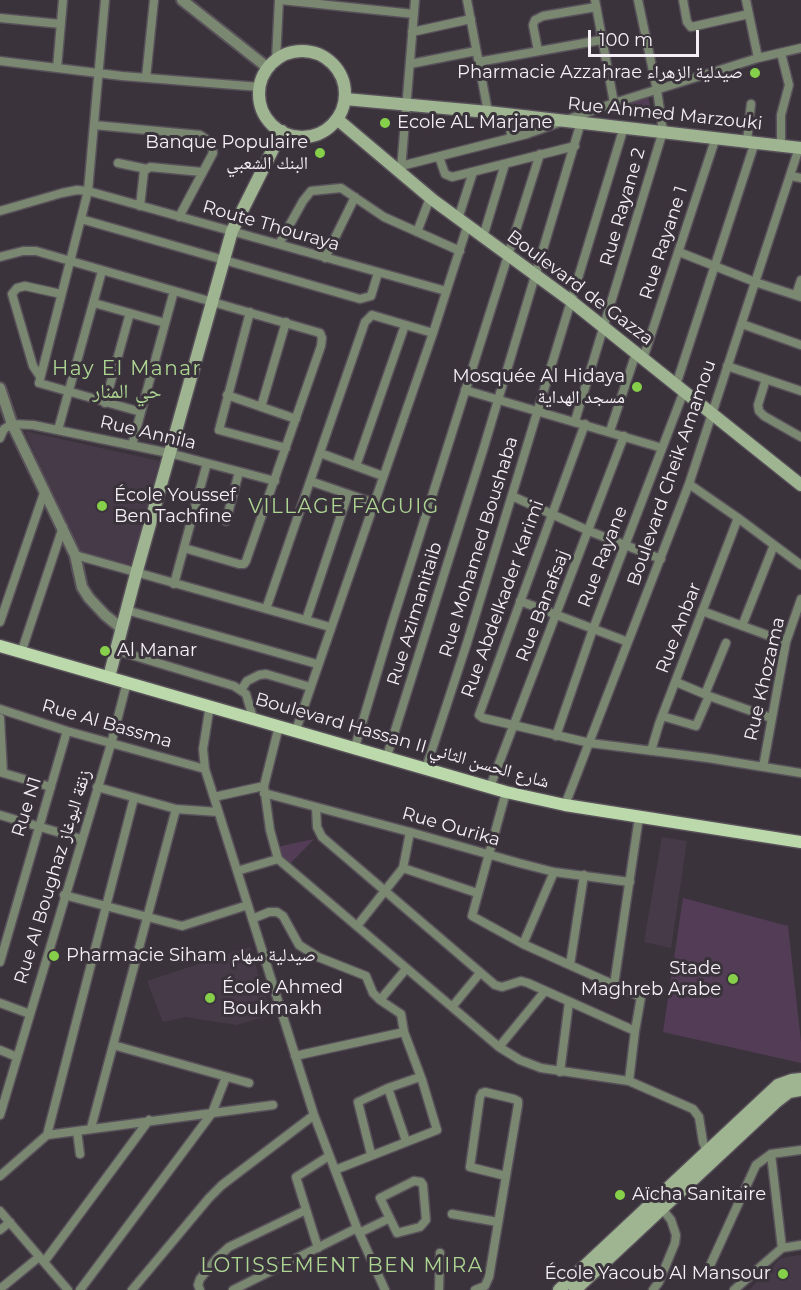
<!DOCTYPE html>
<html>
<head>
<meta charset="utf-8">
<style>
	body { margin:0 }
	#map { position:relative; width:801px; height:1290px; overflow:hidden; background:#3b333c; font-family:Montserrat,sans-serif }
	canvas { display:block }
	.scale { position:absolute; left:588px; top:30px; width:111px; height:27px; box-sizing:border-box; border:3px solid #f5f0f6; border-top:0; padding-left:8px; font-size:18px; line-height:21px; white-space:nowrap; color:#f5f0f6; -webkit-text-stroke:4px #3b333c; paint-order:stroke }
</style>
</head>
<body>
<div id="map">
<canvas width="801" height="1290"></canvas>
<div class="scale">100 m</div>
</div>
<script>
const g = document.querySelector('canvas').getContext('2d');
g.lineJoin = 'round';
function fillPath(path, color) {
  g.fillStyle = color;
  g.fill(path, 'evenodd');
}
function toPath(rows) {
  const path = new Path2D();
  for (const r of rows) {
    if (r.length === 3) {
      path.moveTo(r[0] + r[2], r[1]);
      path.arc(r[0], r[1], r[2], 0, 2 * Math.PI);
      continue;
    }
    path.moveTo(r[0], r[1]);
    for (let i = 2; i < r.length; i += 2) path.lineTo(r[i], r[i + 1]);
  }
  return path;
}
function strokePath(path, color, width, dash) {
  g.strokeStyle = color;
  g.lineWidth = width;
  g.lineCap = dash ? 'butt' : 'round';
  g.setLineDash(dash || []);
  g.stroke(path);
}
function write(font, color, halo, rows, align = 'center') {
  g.font = font + ' Montserrat,"Noto Naskh Arabic",sans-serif';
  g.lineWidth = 6;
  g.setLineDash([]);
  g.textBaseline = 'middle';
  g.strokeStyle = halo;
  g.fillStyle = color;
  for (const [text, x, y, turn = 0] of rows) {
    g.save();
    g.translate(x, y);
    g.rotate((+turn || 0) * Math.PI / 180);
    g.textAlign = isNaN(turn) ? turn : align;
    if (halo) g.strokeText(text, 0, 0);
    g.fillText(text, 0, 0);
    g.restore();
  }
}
fillPath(toPath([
	[25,431,159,461,133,565,76,552],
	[662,837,687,841,671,948,644,942],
	[250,947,271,1015,236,1025,186,1017,163,1022,147,981],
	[801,1255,801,1290,749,1290,781,1258]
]), '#463a48');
fillPath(toPath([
	[648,96,653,120,598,112],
	[314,839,289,865,280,859,277,847],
	[683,898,788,926,801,1042,801,1063,663,1032]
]), '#533c56');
const minor = toPath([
	[105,0,88,191,39,383,141,412],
	[281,0,414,14],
	[467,0,488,112],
	[595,0,614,103],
	[683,0,687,22,691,27,749,14],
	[746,0,758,58],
	[0,18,61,24],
	[412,32,471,19],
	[538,51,533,25,535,20,543,16,596,7],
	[276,60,279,0],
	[0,61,122,76,260,87],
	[478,62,601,40],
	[410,64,476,51],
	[57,68,63,0],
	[146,78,154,0],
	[510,114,511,138],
	[94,125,200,135,209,141,212,146,213,153,179,217],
	[747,141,751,104],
	[781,145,781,115,789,85,781,53],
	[439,157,445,174,452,177,575,146],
	[118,163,147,169],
	[401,166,527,134,614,103,758,58,801,48],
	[401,170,415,0],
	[791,176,801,178],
	[140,206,144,171,150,167,202,172],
	[0,211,62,193,77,190,88,191,446,291],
	[81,219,360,299,371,296,378,273],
	[458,219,473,172],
	[417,232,430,198],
	[483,237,505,164],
	[279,244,303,201,311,191,341,188,384,217,460,251],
	[679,252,755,282,801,297],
	[0,257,23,251,36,251,320,333,322,338,321,346,246,561,244,564,239,564,184,548],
	[325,258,355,197],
	[796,295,801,280],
	[94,303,165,323],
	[250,312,219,430,286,448],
	[742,324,801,345],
	[643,359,716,137],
	[727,366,801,391],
	[39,375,33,366,12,294,17,288,25,286,61,294],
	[766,379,758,405,759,411,764,416,801,437],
	[676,385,755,142],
	[465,390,662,448],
	[227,395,296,419],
	[105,403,130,313],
	[261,407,286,322],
	[575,421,663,131,657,90,638,0],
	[585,424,479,715,483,718,590,743,708,758,801,773],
	[58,430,102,271],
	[610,431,636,353],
	[0,438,4,429,12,424,33,425,169,453,275,481],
	[132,445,174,291],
	[320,453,383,476],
	[356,466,405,325],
	[310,481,374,503],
	[689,484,738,518,801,565],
	[512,496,589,531,661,559],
	[226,521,239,472],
	[75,555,330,627],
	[174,584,207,463],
	[520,601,628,642],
	[266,609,365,322,372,315,433,333],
	[126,610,317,664],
	[702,611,786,642],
	[306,620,348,494],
	[0,622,45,490],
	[742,626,774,545],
	[115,650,234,686,246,694,253,718],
	[21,653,63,527],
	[676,682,709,696,771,718],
	[241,690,247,681,259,675,266,674,310,687],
	[705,694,726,643],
	[210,705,203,749,205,769,314,1115,357,1228,385,1290],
	[0,709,67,731,205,769],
	[662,716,696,726,709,696],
	[0,718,3,773],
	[279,726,264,786,270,830,278,859,499,1047,520,1060,541,1068,629,1081,693,1109,699,1117,703,1142,707,1152],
	[296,730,433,333,467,227],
	[556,736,593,629,684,391],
	[355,747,392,623,540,154],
	[651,751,659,724,738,518],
	[387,756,484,447,581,122],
	[763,767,786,642,801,599],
	[426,768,467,643,624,127],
	[0,772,51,787],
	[97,787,176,809,218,812],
	[490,787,624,436],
	[506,792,472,916,523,944,641,997,635,1031,629,1081],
	[264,793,410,832,519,863,554,872,630,882],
	[214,797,264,786],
	[565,805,689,484,799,148],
	[316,807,317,827,322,837,495,985,502,987,521,981,528,983,635,1031],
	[0,815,81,839],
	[403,868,477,893],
	[237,871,278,859],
	[64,895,182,926,248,905],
	[252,919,269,912,277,912,283,916,299,945,318,957,366,976,373,993,380,1000,406,969],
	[357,926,403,868,410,832],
	[523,944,554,872],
	[0,962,67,731],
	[570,965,584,875],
	[614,985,639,817],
	[0,1003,30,1014],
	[452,1007,480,973],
	[113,1045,249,1083],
	[499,1047,545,991],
	[0,1050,17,1057],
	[295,1056,404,1032],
	[560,1072,569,1002],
	[388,1088,406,1141],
	[0,1115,111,744,127,682],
	[91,1128,176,809],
	[77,1131,80,1154],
	[47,1135,134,798],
	[47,1135,273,1105],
	[371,1154,358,1102,388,1088,420,1077],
	[771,1154,782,1248],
	[335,1170,437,1130,422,1080,404,1032,401,1014,380,1000],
	[0,1176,47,1135],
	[414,1181,421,1182,423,1185,426,1220,420,1227,397,1233,380,1198,414,1181],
	[0,1211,68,1290],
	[452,1214,498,1222],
	[0,1230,10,1222],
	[359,1233,388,1219],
	[318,1248,296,1177,329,1156],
	[44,1262,149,1120],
	[708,1270,756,1165,771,1154,801,1150],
	[0,1289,39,1257],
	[80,1290,212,1113,226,1077],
	[132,1290,209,1198,222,1185,314,1115],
	[200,1290,198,1285,200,1279,217,1258,229,1247,306,1210],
	[233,1290,357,1228],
	[439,1290,440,1253],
	[475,1290,485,1286,489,1277,506,1176,518,1105,518,1101,514,1099,485,1092,482,1093,480,1097,470,1167,506,1176],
	[653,1290,659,1282,675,1243,676,1235,671,1220,659,1205],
	[734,1290,782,1248,801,1245]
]);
const tertiary = toPath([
	[182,0,268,68],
	[0,388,12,424,75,555,82,587,89,598,105,615,121,628]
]);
const secondary = toPath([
	[302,94,43],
	[345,99,488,112,801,148],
	[337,119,433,200,571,301,801,485],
	[109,677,136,574,232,231,282,131],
	[559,1290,778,1085,792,1080,801,1079],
	[575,1290,776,1102,789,1092,801,1090]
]);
const primary = toPath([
	[0,646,506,792,565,805,801,842]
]);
strokePath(minor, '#59515a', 11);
strokePath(tertiary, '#59515a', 14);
strokePath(secondary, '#59515a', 15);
strokePath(primary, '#59515a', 15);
strokePath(minor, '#7a8871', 8);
strokePath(tertiary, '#7a8871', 10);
strokePath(secondary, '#9fb592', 12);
strokePath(primary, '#bcd9ab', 12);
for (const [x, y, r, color] of [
	[755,73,6,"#86cf4b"],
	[385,123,6,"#86cf4b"],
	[320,153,6,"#86cf4b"],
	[637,387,6,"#86cf4b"],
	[102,506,6,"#86cf4b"],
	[105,651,6,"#86cf4b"],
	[54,956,6,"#86cf4b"],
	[733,979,6,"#86cf4b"],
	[210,998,6,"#86cf4b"],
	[620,1195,6,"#86cf4b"],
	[783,1274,6,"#86cf4b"]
]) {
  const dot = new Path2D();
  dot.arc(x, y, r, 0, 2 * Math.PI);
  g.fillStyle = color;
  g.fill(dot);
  strokePath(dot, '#3b333c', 2);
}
write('18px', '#f5f0f6', '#3b333c', [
	["Pharmacie Azzahrae صيدلية الزهراء",743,73,"right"],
	["Ecole AL Marjane",397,123],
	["Banque Populaire",308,143,"right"],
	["البنك الشعبي",308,164,"right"],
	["Mosquée Al Hidaya",625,377,"right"],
	["مسجد الهداية",625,398,"right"],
	["École Youssef",114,496],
	["Ben Tachfine",114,517],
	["Al Manar",117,651],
	["Pharmacie Siham صيدلية سهام",66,956],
	["Stade",721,969,"right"],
	["Maghreb Arabe",721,990,"right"],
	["École Ahmed",222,988],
	["Boukmakh",222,1009],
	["Aïcha Sanitaire",632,1195],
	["École Yacoub Al Mansour",771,1274,"right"]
], 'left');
write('18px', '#f5f0f6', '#3b333c', [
	["Rue Ahmed Marzouki",665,114,6],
	["Rue Rayane 2",623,207,-74],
	["Route Thouraya",271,226,16],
	["Rue Rayane 1",664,243,-72],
	["Boulevard de Gazza",580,288,37],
	["Rue Annila",148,433,13],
	["Boulevard Cheik Amamou",672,473,-71],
	["Rue Mohamed Boushaba",479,547,-73],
	["Rue Rayane",603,557,-69],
	["Rue Abdelkader Karimi",503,599,-70],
	["Rue Banafsaj",543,606,-69],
	["Rue Azimanitaib",415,614,-73],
	["Rue Anbar",679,628,-69],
	["Rue Khozama",765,679,-77],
	["Rue Al Bassma",107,724,16],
	["Boulevard Hassan II شارع الحسن الثاني",402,741,16],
	["Rue N1",27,807,-73],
	["Rue Ourika",451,827,16],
	["Rue Al Boughaz زنقة البوغاز",53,877,-73]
]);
g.letterSpacing = '1.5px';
write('20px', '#add693', '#3b333c', [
	["Hay El Manar",127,369],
	["حي المنار",127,392],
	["VILLAGE FAGUIG",344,507],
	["LOTISSEMENT BEN MIRA",342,1266]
]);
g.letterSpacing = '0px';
</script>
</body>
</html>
